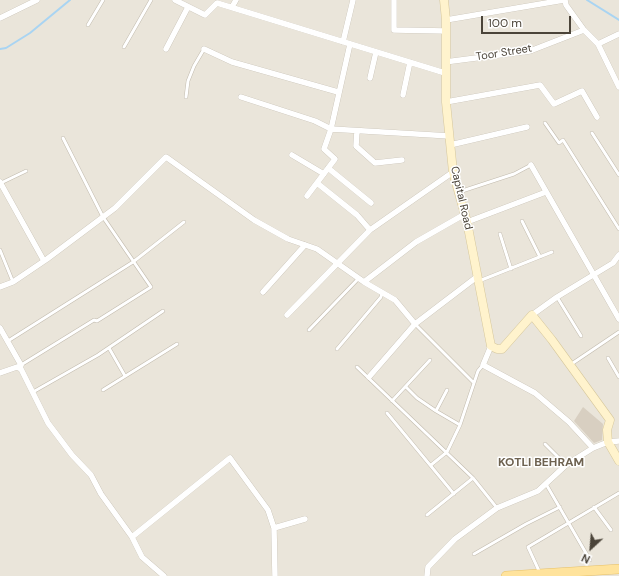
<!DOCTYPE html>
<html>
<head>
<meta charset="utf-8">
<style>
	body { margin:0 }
	#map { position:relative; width:619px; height:576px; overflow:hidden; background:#f6f3ec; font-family:"DM Sans",sans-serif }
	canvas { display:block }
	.north { position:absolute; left:571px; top:528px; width:40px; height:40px; -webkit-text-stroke:3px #fff; paint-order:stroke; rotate:206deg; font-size:11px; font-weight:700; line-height:16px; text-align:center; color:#4b4439 }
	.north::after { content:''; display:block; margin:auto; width:14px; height:18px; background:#4b4439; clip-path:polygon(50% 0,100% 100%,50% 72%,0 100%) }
	.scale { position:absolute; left:481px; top:16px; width:90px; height:18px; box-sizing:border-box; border:2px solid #4b4439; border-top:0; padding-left:5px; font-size:12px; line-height:14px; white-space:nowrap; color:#4b4439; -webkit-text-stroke:3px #fff; paint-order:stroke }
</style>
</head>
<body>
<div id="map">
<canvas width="619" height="576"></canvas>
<div class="north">N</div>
<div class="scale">100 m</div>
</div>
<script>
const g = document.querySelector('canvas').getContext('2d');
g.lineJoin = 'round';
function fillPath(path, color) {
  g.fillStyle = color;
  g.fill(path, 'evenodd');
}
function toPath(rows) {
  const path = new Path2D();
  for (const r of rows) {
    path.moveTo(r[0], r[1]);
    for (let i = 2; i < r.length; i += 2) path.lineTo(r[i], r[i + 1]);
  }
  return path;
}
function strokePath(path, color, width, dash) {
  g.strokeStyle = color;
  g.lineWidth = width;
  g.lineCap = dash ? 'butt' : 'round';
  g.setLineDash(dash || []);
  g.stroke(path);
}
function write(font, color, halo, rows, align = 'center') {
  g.font = font + ' "DM Sans",sans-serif';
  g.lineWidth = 3;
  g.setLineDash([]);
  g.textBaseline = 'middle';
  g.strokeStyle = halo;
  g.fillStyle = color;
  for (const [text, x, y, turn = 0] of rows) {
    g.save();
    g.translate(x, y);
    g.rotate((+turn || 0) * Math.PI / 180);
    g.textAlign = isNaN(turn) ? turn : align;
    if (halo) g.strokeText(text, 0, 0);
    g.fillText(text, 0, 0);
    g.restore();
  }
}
fillPath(toPath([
	[0,0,619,0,619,576,0,576]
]), '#eae5da');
strokePath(toPath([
	[587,0,619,20],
	[0,49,6,48,30,33,70,0]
]), '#a9d4f2', 2);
fillPath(toPath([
	[583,407,603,424,602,440,594,443,574,421]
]), '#d8cfc1');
const lane = toPath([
	[88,25,103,0],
	[124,47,151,0],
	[186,97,188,81,194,66,204,49],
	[545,123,559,143,563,140,619,229],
	[592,133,619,175],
	[1,183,26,171],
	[459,192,514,174,531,165],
	[522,221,540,257],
	[500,234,511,269],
	[0,250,13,282],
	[479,281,552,252],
	[557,297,581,336],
	[415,324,474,383],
	[309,330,359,278],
	[8,341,133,262,184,222],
	[109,348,125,376],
	[337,349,381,297,382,292],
	[608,358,619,377],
	[21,365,94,320,97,321,151,287,103,217,63,138],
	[570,365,619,332],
	[357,367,473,478,497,508],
	[406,387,417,398,436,411,460,425],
	[103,390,177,344],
	[33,392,98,355,163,311],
	[392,401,430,360],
	[436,411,447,390],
	[387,413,454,494],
	[545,444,566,465],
	[431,465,447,452,460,425,478,371,483,365],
	[546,484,590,560],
	[594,507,611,530],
	[427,515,473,478],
	[474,554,526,524,560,507],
	[540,573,528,547,619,493]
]);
const street = toPath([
	[175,0,205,15,217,3,445,73],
	[394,0,394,30,446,31],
	[565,0,566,5,584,30,598,44,619,87],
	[232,7,236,0],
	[0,18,37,0],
	[446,20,564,0],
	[343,42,353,0],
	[598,44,619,34],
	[166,49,188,7],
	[204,49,232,62,338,92],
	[445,62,530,51,584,30],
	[370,78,376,52],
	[403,95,410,62],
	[241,97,315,121,331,129,450,136],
	[446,102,540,85,554,104,582,91,597,117],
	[357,131,356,146,375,163,402,160],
	[450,145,527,127],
	[292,155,324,174],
	[531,165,619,319],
	[328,168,371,203],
	[0,182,44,261],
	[317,183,357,215,370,230],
	[307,196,335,159,324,149,331,129,350,44],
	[467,222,546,192],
	[364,282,416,242,465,214],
	[0,287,13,282,47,259,115,208,166,157,254,220,288,239,317,249,364,282,395,300,415,324],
	[263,292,305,245],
	[287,315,370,230,453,172],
	[532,315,557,297,613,263,619,255],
	[0,328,21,365],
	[491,346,483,365,535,393,569,422,593,448,608,442,619,441],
	[0,373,17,367,21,369,48,423,72,455,91,475,101,494,132,537,142,557,164,576],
	[369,377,415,324,478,276],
	[274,528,305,519],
	[132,537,230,458,268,510,274,528,275,576],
	[427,576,428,567,455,539,497,508,538,491,566,465,593,448]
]);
const secondary = toPath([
	[444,0,446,20,446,102,453,172,467,222,491,346,497,349,502,349,532,315,552,340,610,420,607,430,608,442,619,461]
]);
const primary = toPath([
	[506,576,619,569]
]);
strokePath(lane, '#c2bbae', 4);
strokePath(street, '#c2bbae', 6);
strokePath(secondary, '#d6c79b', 9);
strokePath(primary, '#e6c16a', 10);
strokePath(lane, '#fff', 3);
strokePath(street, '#fff', 5.5);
strokePath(secondary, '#fff3cd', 8);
strokePath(primary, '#ffe39c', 9);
write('11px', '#4b4439', '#fff', [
	["Toor Street",504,53,-9],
	["Capital Road",461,198,77]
]);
write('bold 12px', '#6e6250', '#fff', [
	["KOTLI BEHRAM",541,463]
]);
</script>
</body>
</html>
